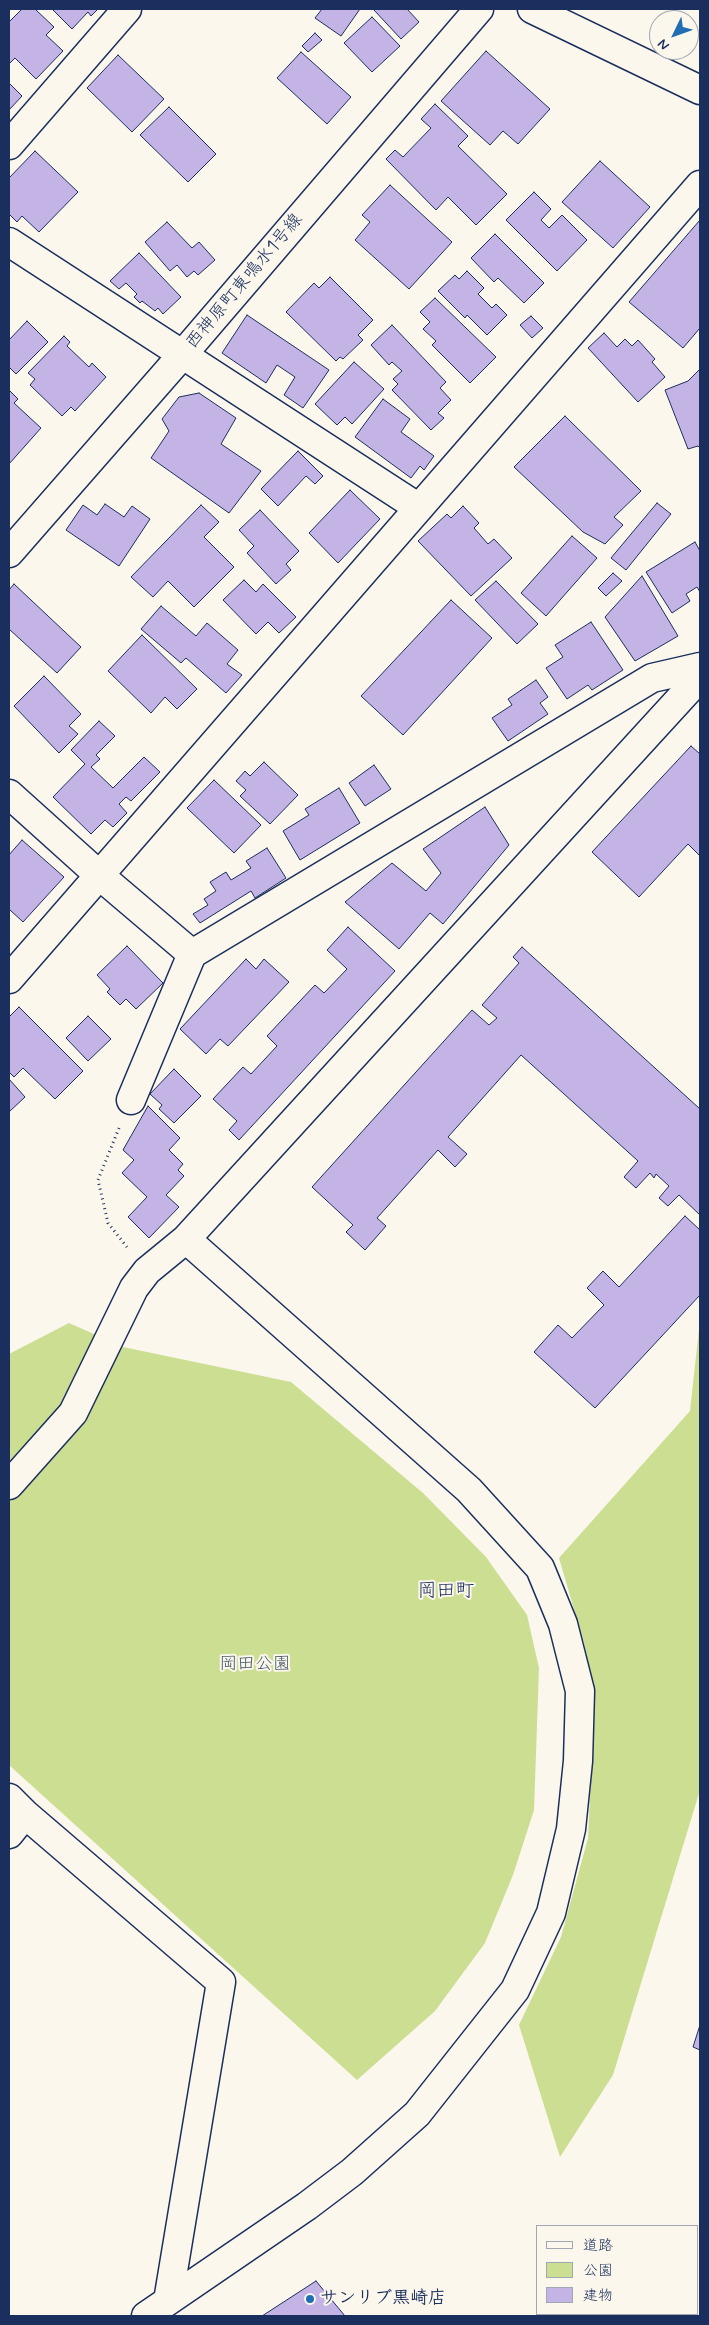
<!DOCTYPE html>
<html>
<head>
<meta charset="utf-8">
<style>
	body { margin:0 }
	#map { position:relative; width:709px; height:2325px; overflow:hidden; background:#fbf7ec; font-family:Mynerve,"Klee One",sans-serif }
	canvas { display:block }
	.frame { position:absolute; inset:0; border:10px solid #1b2f5e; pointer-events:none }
	.legend { position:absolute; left:536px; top:2225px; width:162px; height:90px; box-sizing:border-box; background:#fbf7ec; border:1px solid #a1a7b3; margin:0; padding:6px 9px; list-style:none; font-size:15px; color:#1b2f5e }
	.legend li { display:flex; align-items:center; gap:10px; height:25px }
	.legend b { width:25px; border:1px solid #a1a7b3 }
	.north { position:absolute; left:649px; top:10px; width:50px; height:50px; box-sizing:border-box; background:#fbf7ec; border:1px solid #a1a7b3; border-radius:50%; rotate:228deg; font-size:14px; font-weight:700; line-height:20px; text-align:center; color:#1b2f5e }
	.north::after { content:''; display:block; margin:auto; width:18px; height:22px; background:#1f6fb2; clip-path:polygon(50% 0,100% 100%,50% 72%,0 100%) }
</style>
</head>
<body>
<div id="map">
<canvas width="709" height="2325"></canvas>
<div class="frame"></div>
<ul class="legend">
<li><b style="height:6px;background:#fbf7ec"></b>道路</li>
<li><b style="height:14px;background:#cbde92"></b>公園</li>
<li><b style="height:14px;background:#c4b4e5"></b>建物</li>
</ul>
<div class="north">N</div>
</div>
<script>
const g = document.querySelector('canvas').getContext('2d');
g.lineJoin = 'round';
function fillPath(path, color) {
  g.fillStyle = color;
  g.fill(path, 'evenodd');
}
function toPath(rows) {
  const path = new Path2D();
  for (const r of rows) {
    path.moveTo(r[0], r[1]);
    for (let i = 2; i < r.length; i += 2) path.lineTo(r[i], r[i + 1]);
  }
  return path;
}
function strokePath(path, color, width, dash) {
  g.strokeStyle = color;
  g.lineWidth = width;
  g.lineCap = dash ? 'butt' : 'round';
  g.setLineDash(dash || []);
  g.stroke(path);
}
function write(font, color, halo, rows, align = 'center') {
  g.font = font + ' Mynerve,"Klee One",sans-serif';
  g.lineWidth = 4;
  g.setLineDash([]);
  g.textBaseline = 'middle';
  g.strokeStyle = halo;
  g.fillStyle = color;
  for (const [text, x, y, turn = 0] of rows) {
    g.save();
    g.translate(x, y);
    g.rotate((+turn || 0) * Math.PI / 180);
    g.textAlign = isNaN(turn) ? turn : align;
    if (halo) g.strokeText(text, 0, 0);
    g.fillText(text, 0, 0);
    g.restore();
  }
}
fillPath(toPath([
	[700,1320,700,1790,613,2075,560,2157,519,2025,561,1937,588,1838,595,1695,584,1643,559,1558,690,1411],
	[69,1323,123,1347,291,1382,423,1493,486,1557,527,1615,539,1668,534,1810,513,1875,485,1943,435,2011,357,2080,9,1765,9,1354]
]), '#cbde92');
const building = toPath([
	[22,9,35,9,54,27,46,35,63,51,36,79,15,58,9,64,9,22,22,9],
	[52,9,98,9,91,16,88,12,72,29,52,9],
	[322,9,360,9,341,36,315,18,322,9],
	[373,9,407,9,419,22,401,39,373,9],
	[372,17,400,46,372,72,344,43,372,17],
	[315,33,322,40,308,52,302,46,315,33],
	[486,51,550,109,518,144,503,131,490,145,441,101,486,51],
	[301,52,351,97,327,124,277,78,301,52],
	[118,55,164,99,132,132,87,88,118,55],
	[9,83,22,96,9,110,9,83],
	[435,104,468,136,458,146,507,194,476,225,448,197,436,210,386,159,395,150,403,157,431,128,421,119,435,104],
	[169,107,216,154,188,182,140,135,169,107],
	[35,151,78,192,39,232,22,216,17,222,9,214,9,178,35,151],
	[600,161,650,207,613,248,562,202,600,161],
	[390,185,452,242,409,289,355,240,370,222,362,215,390,185],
	[534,192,551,209,541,220,549,228,562,215,587,240,557,271,506,220,534,192],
	[700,220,700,328,683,348,629,302,700,220],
	[167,222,192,248,199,242,215,260,198,275,194,271,187,277,177,265,170,271,145,242,167,222],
	[495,234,544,283,524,303,498,278,494,282,471,258,495,234],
	[139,253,181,297,163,314,158,308,155,311,142,301,140,303,134,297,137,294,126,283,119,289,110,281,139,253],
	[467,271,484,288,478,294,492,308,496,304,507,315,487,335,467,315,465,318,438,291,455,275,459,279,467,271],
	[330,277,373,320,358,335,363,340,343,359,340,357,336,361,286,312,314,283,319,288,330,277],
	[435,298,496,357,470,383,432,345,436,341,423,329,430,322,420,312,435,298],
	[247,315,329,370,303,408,284,395,295,377,277,365,266,383,222,353,247,315],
	[531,316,543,328,532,338,520,325,531,316],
	[27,321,48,342,16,374,9,367,9,340,27,321],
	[392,325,446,382,440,388,451,400,438,413,444,418,431,430,392,390,398,384,393,379,402,371,392,362,389,365,371,345,392,325],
	[604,333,617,347,625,339,632,346,638,340,655,359,652,362,665,377,638,402,588,348,604,333],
	[64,336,70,342,67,346,89,367,92,363,106,377,75,411,71,407,62,416,30,385,35,379,28,373,64,336],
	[354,362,384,389,352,424,345,417,337,425,315,404,354,362],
	[700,369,700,448,698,446,688,449,665,390,688,381,700,369],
	[9,390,18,399,14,403,41,428,9,464,9,390],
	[199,393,236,418,221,444,261,471,229,513,151,458,169,431,162,419,179,397,199,393],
	[383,399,410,419,401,432,434,456,424,470,420,466,411,478,355,437,383,399],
	[565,416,641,491,614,517,623,525,605,544,583,532,514,467,565,416],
	[298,451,323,476,315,484,306,476,278,506,261,489,298,451],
	[350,490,380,519,338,563,309,533,350,490],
	[657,503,671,514,626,570,611,558,657,503],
	[105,504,124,517,132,506,150,519,119,566,66,530,83,505,97,515,105,504],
	[201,505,219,522,204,537,234,567,194,607,168,581,153,597,131,577,201,505],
	[463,506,479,523,474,528,488,544,494,539,512,558,471,596,418,541,447,514,451,518,463,506],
	[260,510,299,551,286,564,291,570,276,584,247,553,254,546,239,530,260,510],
	[572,536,597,558,546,616,521,593,572,536],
	[695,542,700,551,700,592,697,587,686,594,690,601,672,613,646,572,695,542],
	[613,573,622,581,606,596,598,588,613,573],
	[642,576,678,636,635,661,605,617,642,576],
	[244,580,256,592,263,584,296,617,279,633,268,622,256,634,223,600,244,580],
	[496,581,538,624,517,644,475,600,496,581],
	[14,584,81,647,57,673,9,629,9,590,14,584],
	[451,600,492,638,403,735,361,696,451,600],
	[161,606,196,636,207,623,238,650,227,664,242,675,226,693,186,658,181,663,141,629,161,606],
	[591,622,623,670,592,690,588,685,567,699,546,668,563,657,555,645,591,622],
	[142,635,197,689,177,709,165,697,151,713,108,671,142,635],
	[44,676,81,714,69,726,78,734,59,753,14,706,44,676],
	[536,680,548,697,540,703,548,714,508,741,492,718,512,705,508,699,536,680],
	[99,721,115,736,96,755,100,759,91,767,113,788,144,757,160,772,131,801,126,797,119,804,127,813,113,827,105,820,91,834,53,797,85,764,71,750,99,721],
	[691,746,700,754,700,856,688,844,639,897,592,852,691,746],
	[264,762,298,795,270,824,240,796,246,790,236,781,245,771,250,776,264,762],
	[374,765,391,789,365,806,349,783,374,765],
	[214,780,261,825,234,853,187,808,214,780],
	[339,788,360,823,300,860,283,831,309,815,305,809,339,788],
	[485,807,509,845,443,924,430,913,399,949,345,902,392,863,426,891,441,873,423,849,485,807],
	[22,840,64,877,23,922,9,909,9,855,22,840],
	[267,848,286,878,255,898,251,891,200,923,193,914,208,905,204,899,216,891,210,882,226,872,231,880,251,868,246,861,267,848],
	[348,927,395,971,239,1140,229,1130,237,1121,213,1099,243,1067,251,1074,277,1046,267,1036,315,985,324,993,347,969,327,950,348,927],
	[127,946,163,983,136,1009,126,999,120,1005,107,992,110,989,97,975,127,946],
	[522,947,700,1109,700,1215,679,1195,668,1206,659,1198,669,1186,656,1174,654,1178,650,1173,636,1188,624,1177,638,1161,521,1055,448,1137,467,1154,455,1167,438,1150,377,1218,386,1226,365,1250,346,1232,353,1225,312,1187,472,1010,489,1025,497,1018,482,1005,519,963,513,957,522,947],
	[246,959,256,969,264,959,289,982,228,1046,220,1039,206,1054,180,1029,246,959],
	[19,1007,83,1071,55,1099,23,1068,14,1077,9,1072,9,1017,19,1007],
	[88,1016,111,1039,88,1061,66,1038,88,1016],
	[174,1069,201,1096,174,1123,159,1109,162,1105,150,1094,174,1069],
	[9,1079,25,1097,9,1112,9,1079],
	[148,1106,180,1138,169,1150,183,1164,178,1170,184,1176,166,1195,179,1207,149,1238,128,1217,147,1197,122,1173,134,1160,123,1150,148,1106],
	[685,1216,700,1230,700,1295,595,1408,534,1352,558,1325,572,1338,604,1305,587,1288,603,1271,619,1287,685,1216],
	[700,2025,700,2050,693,2047,700,2025],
	[316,2281,345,2316,262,2316,316,2281]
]);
fillPath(building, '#c4b4e5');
strokePath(building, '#1b2f5e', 1);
const minor = toPath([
	[9,145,127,9],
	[9,242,419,508],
	[99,875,192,954,652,678,700,667],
	[9,979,700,185],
	[131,1100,192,954],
	[9,1485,73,1413,134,1288,147,1271,186,1239],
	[9,1798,25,1814,221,1982,168,2301],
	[9,1834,25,1814],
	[146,2316,307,2206,352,2172,417,2114,515,1990,551,1913,571,1829,578,1761,580,1691,563,1624,540,1568,469,1490,186,1239,700,677]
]);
const tertiary = toPath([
	[532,9,700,90],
	[9,553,183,354,479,9],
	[9,794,99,875]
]);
strokePath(minor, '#1b2f5e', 31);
strokePath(tertiary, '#1b2f5e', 31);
strokePath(toPath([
	[119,1128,98,1180,108,1223,127,1247]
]), '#1b2f5e', 3, [1, 4]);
strokePath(minor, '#fbf7ec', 28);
strokePath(tertiary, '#fbf7ec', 28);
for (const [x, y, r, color] of [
	[310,2299,5,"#1f6fb2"]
]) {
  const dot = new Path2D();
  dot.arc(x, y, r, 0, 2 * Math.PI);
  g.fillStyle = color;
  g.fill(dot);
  strokePath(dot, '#fbf7ec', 2);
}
write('18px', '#1b2f5e', '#fbf7ec', [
	["西神原町東鳴水1号線",245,282,-50]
]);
write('18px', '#475b6b', '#fbf7ec', [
	["岡田公園",255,1665]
]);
write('bold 18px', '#1b2f5e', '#fbf7ec', [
	["サンリブ黒崎店",320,2299]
], 'left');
write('19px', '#1b2f5e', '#fbf7ec', [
	["岡田町",446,1592]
]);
</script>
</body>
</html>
